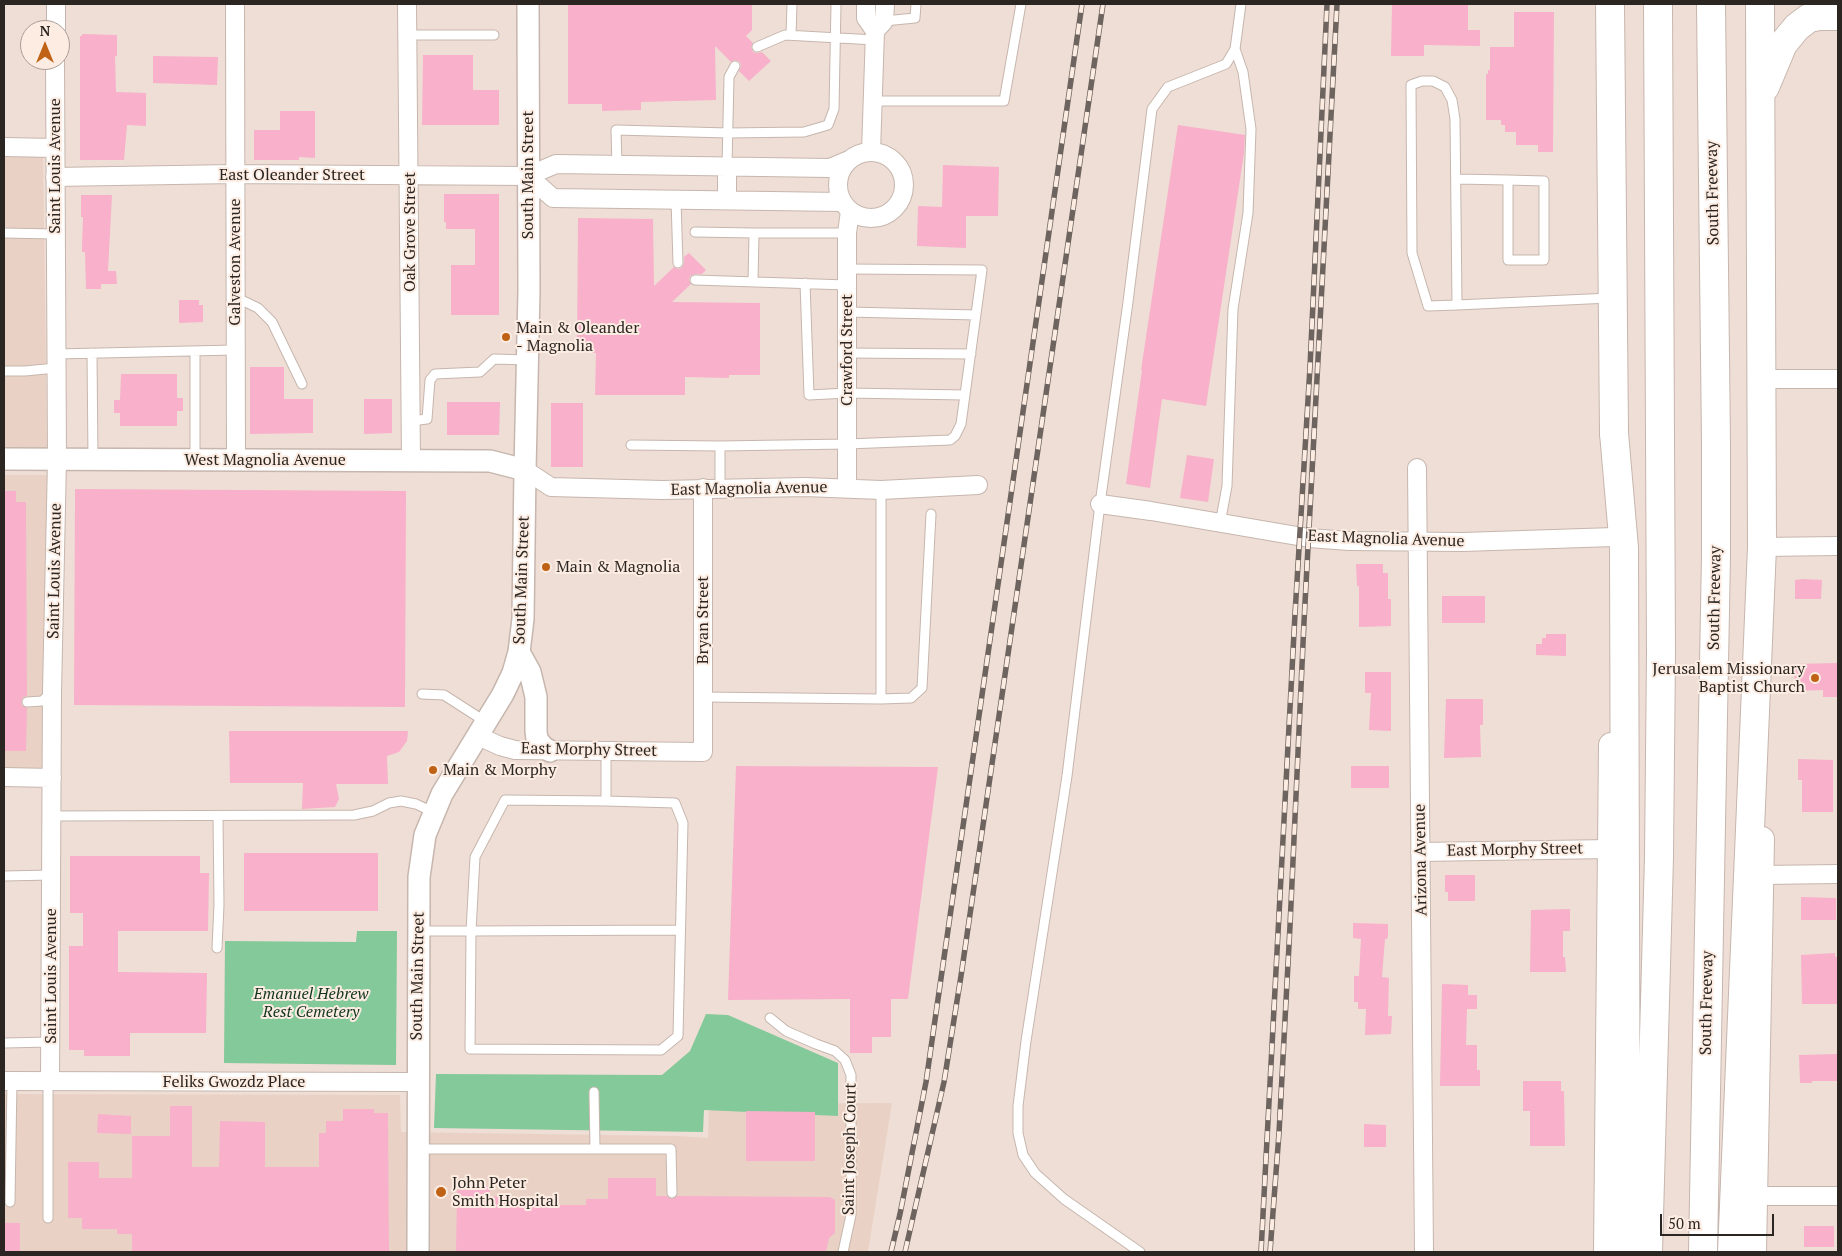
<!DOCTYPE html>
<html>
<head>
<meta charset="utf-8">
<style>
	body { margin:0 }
	#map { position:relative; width:1842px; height:1256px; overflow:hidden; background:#efded5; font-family:"PT Serif",serif }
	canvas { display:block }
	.frame { position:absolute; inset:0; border:5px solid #2c2622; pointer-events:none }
	.north { position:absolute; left:20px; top:20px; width:50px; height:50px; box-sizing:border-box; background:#fcece2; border:1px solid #a99d95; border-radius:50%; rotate:0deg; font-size:14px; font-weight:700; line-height:20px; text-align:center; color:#2c2622 }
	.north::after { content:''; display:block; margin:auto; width:18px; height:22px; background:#bf6216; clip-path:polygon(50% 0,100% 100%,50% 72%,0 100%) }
	.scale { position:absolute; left:1660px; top:1214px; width:114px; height:22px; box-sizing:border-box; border:2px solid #2c2622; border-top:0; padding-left:6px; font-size:15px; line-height:18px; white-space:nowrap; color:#2c2622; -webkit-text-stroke:4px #fcece2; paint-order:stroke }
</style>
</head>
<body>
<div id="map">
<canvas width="1842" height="1256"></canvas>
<div class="frame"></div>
<div class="north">N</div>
<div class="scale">50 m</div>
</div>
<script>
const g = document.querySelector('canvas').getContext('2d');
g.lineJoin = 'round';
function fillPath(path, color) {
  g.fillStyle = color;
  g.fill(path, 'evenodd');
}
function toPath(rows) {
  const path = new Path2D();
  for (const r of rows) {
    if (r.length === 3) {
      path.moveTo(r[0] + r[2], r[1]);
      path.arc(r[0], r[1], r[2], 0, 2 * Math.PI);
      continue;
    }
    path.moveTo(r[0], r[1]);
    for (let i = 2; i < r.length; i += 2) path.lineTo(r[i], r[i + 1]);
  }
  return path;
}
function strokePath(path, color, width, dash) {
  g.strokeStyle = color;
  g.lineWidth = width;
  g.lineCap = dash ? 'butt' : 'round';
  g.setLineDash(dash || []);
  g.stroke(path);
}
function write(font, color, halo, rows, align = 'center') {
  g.font = font + ' "PT Serif",serif';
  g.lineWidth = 4;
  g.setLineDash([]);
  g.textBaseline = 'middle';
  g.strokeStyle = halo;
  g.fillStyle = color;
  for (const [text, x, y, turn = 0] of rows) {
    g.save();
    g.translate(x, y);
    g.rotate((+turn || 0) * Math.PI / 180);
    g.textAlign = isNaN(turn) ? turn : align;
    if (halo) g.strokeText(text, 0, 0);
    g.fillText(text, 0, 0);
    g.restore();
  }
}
fillPath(toPath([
	[4,153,43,153,47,448,4,448],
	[4,475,48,475,52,778,4,777],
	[4,1094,400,1095,401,1132,678,1136,708,1138,709,1104,892,1103,868,1252,4,1252]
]), '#e9d2c5');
fillPath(toPath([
	[357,931,397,931,396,1065,224,1063,225,941,356,942],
	[706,1014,728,1015,838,1063,838,1116,704,1110,703,1132,434,1128,436,1074,662,1075,690,1051]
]), '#84c99a');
fillPath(toPath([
	[568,4,752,4,752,30,746,36,753,43,751,47,753,52,757,53,762,52,771,61,749,81,739,71,741,66,740,62,735,60,731,62,715,46,716,100,641,102,641,110,602,111,602,104,568,104],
	[1392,4,1468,4,1468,30,1480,30,1480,46,1424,45,1424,56,1391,56],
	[1514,12,1554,12,1553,152,1538,152,1538,145,1516,145,1516,132,1505,132,1505,125,1501,125,1501,120,1486,120,1486,74,1488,74,1488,70,1490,70,1490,47,1514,47],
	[82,34,117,35,117,56,115,56,116,92,146,93,146,126,127,125,124,160,80,160,80,36,82,36],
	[423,55,473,55,473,90,499,90,499,125,422,125],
	[153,56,218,57,217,85,153,83],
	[280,111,315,111,315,158,299,157,299,160,254,160,254,130,280,130],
	[1178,125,1245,135,1244,153,1206,406,1162,399,1150,488,1126,484,1142,370,1141,370],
	[943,165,999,167,998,216,966,216,966,248,917,246,918,206,942,207],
	[444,194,499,194,499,315,451,315,451,265,475,265,475,229,446,229,446,222,444,222],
	[81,195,112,195,108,271,116,271,117,284,101,284,101,289,86,289,85,252,82,252,82,246,83,217,81,217],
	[578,218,653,219,654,286,674,267,678,269,682,268,684,263,684,257,689,253,706,270,702,274,695,274,690,276,689,280,691,284,672,302,760,303,760,375,729,375,729,378,685,377,685,395,595,395,596,353,577,353],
	[179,300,199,300,199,305,203,305,203,322,179,323],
	[250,367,284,367,284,399,313,399,313,433,250,434],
	[121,374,177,374,177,398,183,398,183,411,177,411,177,426,120,426,120,413,114,413,114,400,120,400],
	[364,399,392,399,392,433,364,434],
	[447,402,500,402,499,435,447,435],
	[551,403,583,403,583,467,551,467],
	[1187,455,1214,459,1208,502,1180,498],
	[75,489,406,491,405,707,74,705],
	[4,491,16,491,16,502,26,502,27,696,23,697,21,702,22,706,27,708,26,751,4,751],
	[1356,564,1383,564,1383,573,1388,573,1388,599,1391,599,1391,626,1359,627,1359,586,1357,586],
	[1803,579,1822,580,1821,599,1795,599,1795,580],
	[1442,596,1485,596,1485,623,1442,623],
	[1546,634,1566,634,1566,656,1536,655,1536,644,1542,644,1542,638,1546,638],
	[1838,663,1838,697,1823,697,1823,690,1795,691,1794,664],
	[1365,672,1391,672,1391,731,1369,730,1371,693,1365,693],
	[1446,699,1483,699,1483,725,1480,725,1481,757,1444,758],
	[229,731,408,731,407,741,399,752,387,756,388,784,336,784,339,799,335,807,302,809,303,783,230,783],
	[1798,759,1833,760,1833,812,1802,812,1802,780,1798,780],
	[736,766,938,767,908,999,891,999,891,1037,872,1037,872,1053,850,1053,850,999,728,1000],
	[1351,766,1389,766,1389,788,1351,788],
	[244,853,378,853,378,911,244,911],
	[70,856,200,856,200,873,209,873,208,931,118,931,118,972,207,973,206,1033,130,1033,130,1056,84,1056,84,1050,69,1050,69,946,83,946,83,913,70,913],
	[1445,875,1475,875,1475,901,1448,901,1448,892,1445,892],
	[1801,897,1836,898,1836,920,1801,920],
	[1570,909,1570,931,1563,931,1563,957,1565,957,1566,972,1530,972,1531,910],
	[1353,923,1388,924,1388,936,1387,939,1385,939,1382,977,1389,978,1388,1016,1392,1016,1391,1034,1365,1035,1366,1009,1358,1009,1358,1002,1354,1002,1354,976,1359,976,1361,939,1353,938],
	[1835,953,1835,957,1838,956,1837,1004,1802,1004,1801,955],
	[1442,984,1468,985,1468,995,1477,995,1477,1009,1467,1009,1466,1045,1477,1045,1477,1070,1480,1070,1480,1086,1440,1086],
	[1838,1054,1838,1081,1812,1081,1812,1083,1800,1083,1799,1055],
	[1523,1081,1561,1081,1561,1091,1564,1091,1565,1146,1530,1146,1530,1111,1523,1111],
	[170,1106,192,1106,192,1167,219,1167,220,1121,265,1122,265,1167,319,1167,319,1133,326,1133,326,1121,343,1121,343,1109,374,1109,374,1113,388,1113,389,1252,132,1252,132,1234,117,1234,117,1229,82,1229,82,1218,68,1218,68,1162,99,1162,99,1178,132,1178,132,1136,170,1136],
	[746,1111,815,1112,815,1161,746,1161],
	[98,1114,131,1116,131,1134,97,1133],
	[1364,1124,1386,1125,1386,1147,1364,1147],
	[608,1178,656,1178,656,1196,667,1196,672,1199,677,1196,830,1197,835,1200,835,1233,829,1238,826,1252,456,1252,457,1190,478,1190,478,1186,490,1186,490,1196,505,1197,505,1205,586,1205,586,1199,608,1199],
	[4,1223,20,1223,20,1252,4,1252],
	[1804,1226,1834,1226,1834,1247,1804,1247]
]), '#f8b0cb');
const service = toPath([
	[884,21,915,18,916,4],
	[408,35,494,35],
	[791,35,792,4],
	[757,47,785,35,875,40],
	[873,101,1004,101,1021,4],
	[617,165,616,130,728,133,804,132,828,125,834,109,836,4],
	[727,166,729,77,735,66],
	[1456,179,1508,180,1544,181,1544,260,1508,260,1508,180],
	[676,200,678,263],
	[695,232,754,233],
	[4,233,56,234],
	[695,280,847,285],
	[753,282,754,233,847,233],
	[805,283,809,395,847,393,965,395],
	[235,297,258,308,272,322,302,384],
	[1457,305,1455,119,1452,100,1445,87,1433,81,1422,81,1411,85,1412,253,1428,306,1457,305,1610,298],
	[847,312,976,315],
	[92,353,93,460],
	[847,353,971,354],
	[56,354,235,350],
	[4,371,25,371,56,368],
	[411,421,427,419,430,380,435,374,480,372,494,359,528,360],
	[631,445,720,446],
	[195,460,195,351],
	[720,488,720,446,847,444,950,440,955,436,961,424,982,270,847,269],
	[1220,524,1227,486,1233,309,1248,213,1251,129,1243,72,1235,49],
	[422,694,444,695,486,722],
	[703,697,881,699,881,490],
	[881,699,911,698,922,688,931,514],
	[27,702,42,701,51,693],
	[606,801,505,800,475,857,471,931,680,930],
	[52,816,354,815,373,811,389,803,401,801,416,804,433,812],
	[4,876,51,875],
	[419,931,471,931,470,1049,661,1050,678,1036,683,823,675,803,606,801,606,751],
	[217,948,219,905,218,816],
	[770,1018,786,1031,816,1044,835,1051,845,1060,851,1075,851,1215,843,1252],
	[4,1043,50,1042],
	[48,1081,48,1218],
	[594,1092,595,1149],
	[418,1149,671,1149,672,1193],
	[10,1202,12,1081],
	[1140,1252,1064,1199,1035,1173,1023,1155,1018,1133,1018,1106,1026,1041,1067,776,1100,504,1128,302,1152,109,1168,87,1226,64,1235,49,1241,4]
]);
const minor = toPath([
	[235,4,236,460],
	[407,4,411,461],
	[866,4,866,18,875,31,871,152],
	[56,30,56,4],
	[875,31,884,21,885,4],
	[4,147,55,148],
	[871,185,33],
	[727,166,727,200],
	[528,176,553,198,842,202],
	[55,177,234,174,528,176,556,164,830,168,849,160],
	[1760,379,1838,379],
	[1417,468,1424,1252],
	[525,470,551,487,662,490,805,487,881,490,978,485],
	[847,488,847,233,850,211],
	[1100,504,1151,511,1309,538,1349,541,1463,542,1614,537],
	[1762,547,1838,546],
	[478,736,500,746,515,750,703,752,703,488],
	[4,777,52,778],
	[1420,852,1610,849],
	[1762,875,1838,874],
	[4,1081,417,1082],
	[50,1081,52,692,57,460,55,60],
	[1755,1196,1838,1196]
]);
const tertiary = toPath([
	[4,459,490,461,525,470],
	[519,652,530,672,536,697,536,731,537,739,543,747,550,751],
	[418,1252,419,877,425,835,442,794,503,694,513,673,519,652,523,619,525,470,529,291,528,4]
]);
const secondary = toPath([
	[1606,1252,1611,745],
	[1754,1252,1762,839]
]);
const primary = toPath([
	[1610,4,1614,433],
	[1760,4,1762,547],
	[1765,87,1783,44,1797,27,1809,18,1820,16,1838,16]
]);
const motorway = toPath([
	[1614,433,1624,548,1626,1252],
	[1648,1252,1659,857,1661,654,1658,4],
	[1703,1252,1716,556,1716,443,1711,4],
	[1732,1252,1762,547]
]);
strokePath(service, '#c6b6ad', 11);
strokePath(minor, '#c6b6ad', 20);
strokePath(tertiary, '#c6b6ad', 24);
strokePath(secondary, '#c6b6ad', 26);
strokePath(primary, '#c6b6ad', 30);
strokePath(motorway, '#c6b6ad', 30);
strokePath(service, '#fff', 9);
strokePath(minor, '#fff', 18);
strokePath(tertiary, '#fff', 21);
strokePath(secondary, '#fff', 24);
strokePath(primary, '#fff', 28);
strokePath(motorway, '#fff', 28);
const rail = toPath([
	[891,1252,900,1214,926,1082,1082,4],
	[905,1252,944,1082,961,976,1103,4],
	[1261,1252,1295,614,1310,367,1327,4],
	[1270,1252,1279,1133,1290,926,1304,622,1337,4]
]);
strokePath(rail, '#6e645f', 5.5);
strokePath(rail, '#fcece2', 4, [11]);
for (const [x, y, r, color] of [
	[506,337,5,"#bf6216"],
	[546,567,5,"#bf6216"],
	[1815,678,5,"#bf6216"],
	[433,770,5,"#bf6216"],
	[441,1192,6,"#bf6216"]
]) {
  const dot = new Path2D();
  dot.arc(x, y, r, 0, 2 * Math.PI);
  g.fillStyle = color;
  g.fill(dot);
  strokePath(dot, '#fcece2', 2);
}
write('16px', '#2c2622', '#fcece2', [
	["Saint Louis Avenue",55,166,-90],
	["East Oleander Street",292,175],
	["South Main Street",528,175,-90],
	["South Freeway",1713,193,-91],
	["Oak Grove Street",410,232,-90],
	["Galveston Avenue",235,262,-90],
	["Crawford Street",847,350,-90],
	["West Magnolia Avenue",265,460],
	["East Magnolia Avenue",749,489,-1],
	["East Magnolia Avenue",1386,539,2],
	["Saint Louis Avenue",55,571,-89],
	["South Main Street",522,580,-88],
	["South Freeway",1715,598,-89],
	["Bryan Street",703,620,-90],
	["East Morphy Street",589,750,1],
	["East Morphy Street",1515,850,-1],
	["Arizona Avenue",1421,860,-91],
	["Saint Louis Avenue",51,976,-90],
	["South Main Street",418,976,-89],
	["South Freeway",1707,1003,-89],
	["Feliks Gwozdz Place",234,1082],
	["Saint Joseph Court",850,1149,-89]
]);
write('16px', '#2c2622', '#fcece2', [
	["Main & Oleander",516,328],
	["- Magnolia",516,346],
	["Main & Magnolia",556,567],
	["Jerusalem Missionary",1805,669,"right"],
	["Baptist Church",1805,687,"right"],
	["Main & Morphy",443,770],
	["John Peter",452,1183],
	["Smith Hospital",452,1201]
], 'left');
write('italic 16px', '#12351f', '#fcece2', [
	["Emanuel Hebrew",311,994],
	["Rest Cemetery",311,1012]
]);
</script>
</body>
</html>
